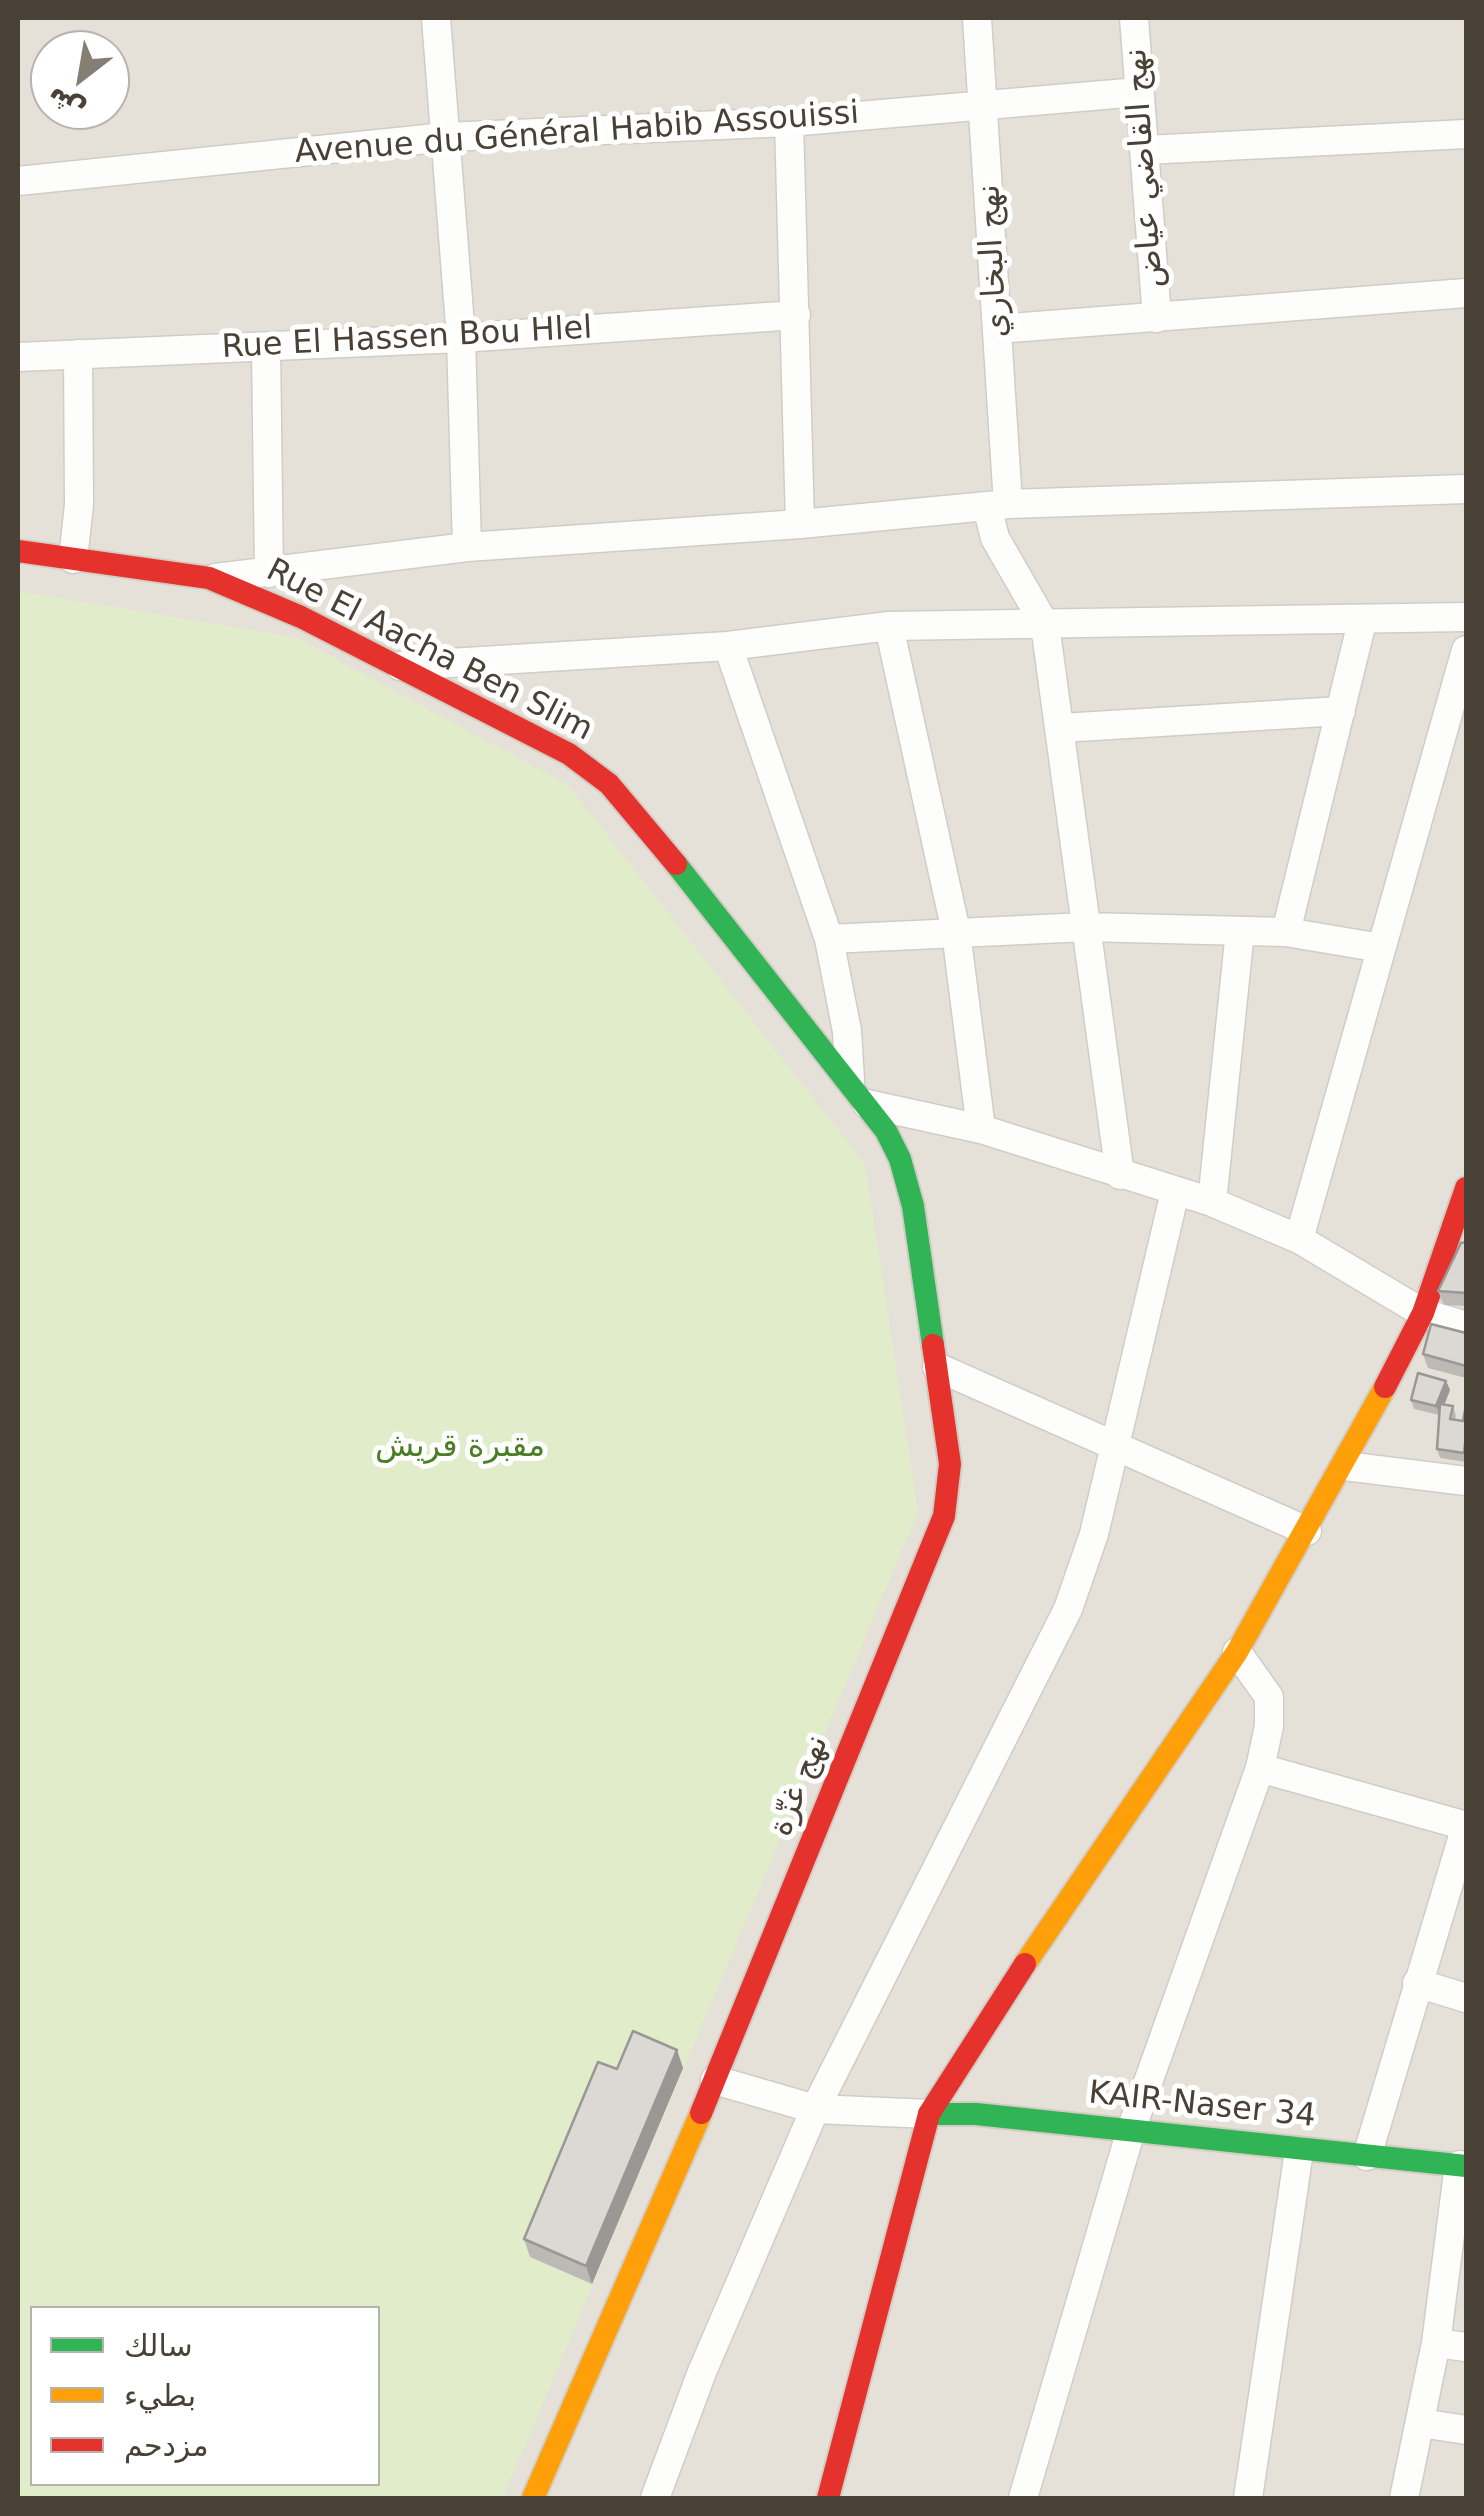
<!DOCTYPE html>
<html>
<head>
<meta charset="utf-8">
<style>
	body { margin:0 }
	#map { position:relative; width:1484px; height:2516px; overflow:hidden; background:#f2efeb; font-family:"DejaVu Sans","Noto Sans Arabic",sans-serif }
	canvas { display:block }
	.frame { position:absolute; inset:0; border:20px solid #494136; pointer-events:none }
	.legend { position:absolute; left:30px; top:2306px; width:350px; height:180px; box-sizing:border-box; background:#fff; border:2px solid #b6b3af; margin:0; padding:12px 18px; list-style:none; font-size:30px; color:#494136 }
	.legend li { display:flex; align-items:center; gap:20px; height:50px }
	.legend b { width:50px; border:2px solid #b6b3af }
	.north { position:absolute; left:30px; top:30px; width:100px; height:100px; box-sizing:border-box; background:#fff; border:2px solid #b6b3af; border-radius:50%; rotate:211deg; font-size:28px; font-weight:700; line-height:40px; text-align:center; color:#494136 }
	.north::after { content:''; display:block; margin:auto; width:35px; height:45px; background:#847e75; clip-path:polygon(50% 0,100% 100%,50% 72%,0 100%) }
</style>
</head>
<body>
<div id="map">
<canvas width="1484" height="2516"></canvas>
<div class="frame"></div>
<ul class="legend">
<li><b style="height:12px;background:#30b455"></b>سالك</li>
<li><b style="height:12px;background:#ff9f0a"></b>بطيء</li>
<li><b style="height:12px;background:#e5322d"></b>مزدحم</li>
</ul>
<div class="north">ش</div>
</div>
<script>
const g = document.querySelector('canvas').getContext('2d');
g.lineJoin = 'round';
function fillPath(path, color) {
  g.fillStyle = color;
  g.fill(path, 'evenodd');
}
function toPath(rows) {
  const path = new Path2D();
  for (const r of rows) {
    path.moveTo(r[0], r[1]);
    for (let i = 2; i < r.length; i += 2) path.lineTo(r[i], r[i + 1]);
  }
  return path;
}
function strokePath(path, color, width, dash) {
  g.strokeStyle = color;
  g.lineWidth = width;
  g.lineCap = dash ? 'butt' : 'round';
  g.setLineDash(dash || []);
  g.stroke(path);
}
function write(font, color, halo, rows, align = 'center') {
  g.font = font + ' "DejaVu Sans","Noto Sans Arabic",sans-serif';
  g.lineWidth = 10;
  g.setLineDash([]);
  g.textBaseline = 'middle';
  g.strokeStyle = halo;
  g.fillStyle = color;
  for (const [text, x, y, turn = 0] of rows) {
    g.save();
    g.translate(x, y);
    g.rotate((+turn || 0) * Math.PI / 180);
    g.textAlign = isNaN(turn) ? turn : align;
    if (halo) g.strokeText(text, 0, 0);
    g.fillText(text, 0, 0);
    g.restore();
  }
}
fillPath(toPath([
	[18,18,1466,18,1466,2498,18,2498],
	[50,50,110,50,110,110,50,110],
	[32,2308,378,2308,378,2484,32,2484]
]), '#e6e1d8');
fillPath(toPath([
	[18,591,297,638,568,785,865,1164,918,1512,503,2498,18,2498],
	[32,2308,378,2308,378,2484,32,2484]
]), '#e1edca');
const street = toPath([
	[436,18,461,338,467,547],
	[977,18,1008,504],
	[1134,18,1157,318],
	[789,122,800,524],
	[1145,150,1466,134],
	[18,181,446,137,789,122,1138,92],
	[997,329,1466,293],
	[266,347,269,573],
	[18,357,461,338,796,315],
	[987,506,995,538,1045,625,1120,1175],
	[73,559,79,505,78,354],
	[216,578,467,547,800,524,1008,504,1466,489],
	[889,626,956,932,981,1129],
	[728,646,829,939,847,1031,850,1080],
	[400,666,728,646,889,626,1466,617],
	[1061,728,1341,711],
	[1286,932,1362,622],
	[829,939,1086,927,1286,932,1381,948],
	[867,1104,981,1129,1212,1202,1299,1239,1423,1313,1466,1326],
	[1212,1202,1240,931],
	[1299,1239,1466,650],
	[937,1367,1307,1531],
	[1345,1466,1466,1481],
	[1260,1768,1466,1826],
	[1417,1983,1466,1998],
	[715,2080,815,2109,1068,1609,1094,1534,1175,1192],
	[1367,2156,1466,1826],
	[1436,2343,1466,2347],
	[1421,2423,1466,2430],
	[655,2498,702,2372,815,2109,929,2114],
	[1023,2498,1131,2130,1260,1768,1269,1726,1269,1697,1237,1652],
	[1248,2498,1299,2151],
	[1404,2498,1436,2343,1459,2165]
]);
const fast = toPath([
	[676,864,886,1131,900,1159,913,1206,933,1345],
	[929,2114,976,2114,1466,2166]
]);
const slow = toPath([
	[1025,1964,1237,1652,1385,1387],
	[533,2498,701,2113]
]);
const jam = toPath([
	[18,551,209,578,301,617,569,754,609,784,676,864],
	[1385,1387,1423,1313,1466,1188],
	[701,2113,944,1516,950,1464,933,1345],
	[828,2498,929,2114,1025,1964]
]);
strokePath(street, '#d0cdc8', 31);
strokePath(fast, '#d2ccc2', 26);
strokePath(slow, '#d2ccc2', 26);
strokePath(jam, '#d2ccc2', 26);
strokePath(street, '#fdfdfc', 28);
strokePath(fast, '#30b455', 22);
strokePath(slow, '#ff9f0a', 22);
strokePath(jam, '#e5322d', 22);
fillPath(toPath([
	[1466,1242,1466,1306,1444,1305,1438,1291],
	[1466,1333,1466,1378,1428,1368,1423,1354],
	[1446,1381,1450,1390,1444,1405,1453,1406,1456,1416,1455,1420,1463,1421,1466,1411,1466,1462,1440,1458,1437,1449,1439,1415,1414,1409,1411,1400],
	[677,2050,683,2068,592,2284,530,2257,524,2239,617,2069]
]), '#bdbab5');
fillPath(toPath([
	[1446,1381,1450,1390,1440,1416,1436,1406],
	[677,2050,683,2068,592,2284,586,2266]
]), '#9a9794');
const building = toPath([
	[1466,1242,1466,1293,1438,1291,1461,1243,1466,1242],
	[1431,1324,1466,1333,1466,1366,1423,1354,1431,1324],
	[1418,1373,1446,1381,1436,1406,1411,1400,1418,1373],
	[1440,1404,1453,1406,1450,1419,1463,1421,1465,1410,1466,1411,1466,1436,1464,1453,1437,1449,1440,1404],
	[633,2031,677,2050,586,2266,524,2239,598,2062,617,2069,633,2031]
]);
fillPath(building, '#dcd8d3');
strokePath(building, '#9a9794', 2.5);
write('32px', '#494136', '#fff', [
	["Avenue du Général Habib Assouissi",577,134,-4],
	["نهج القاضي عياض",1145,168,-94],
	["نهج البخاري",994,261,-93],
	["Rue El Hassen Bou Hlel",407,339,-3],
	["Rue El Aacha Ben Slim",429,651,27],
	["نهج غزّة",800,1786,-68],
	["KAIR-Naser 34",1202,2106,6]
]);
write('32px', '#4b7f25', '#fff', [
	["مقبرة قريش",460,1448]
]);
</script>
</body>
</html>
